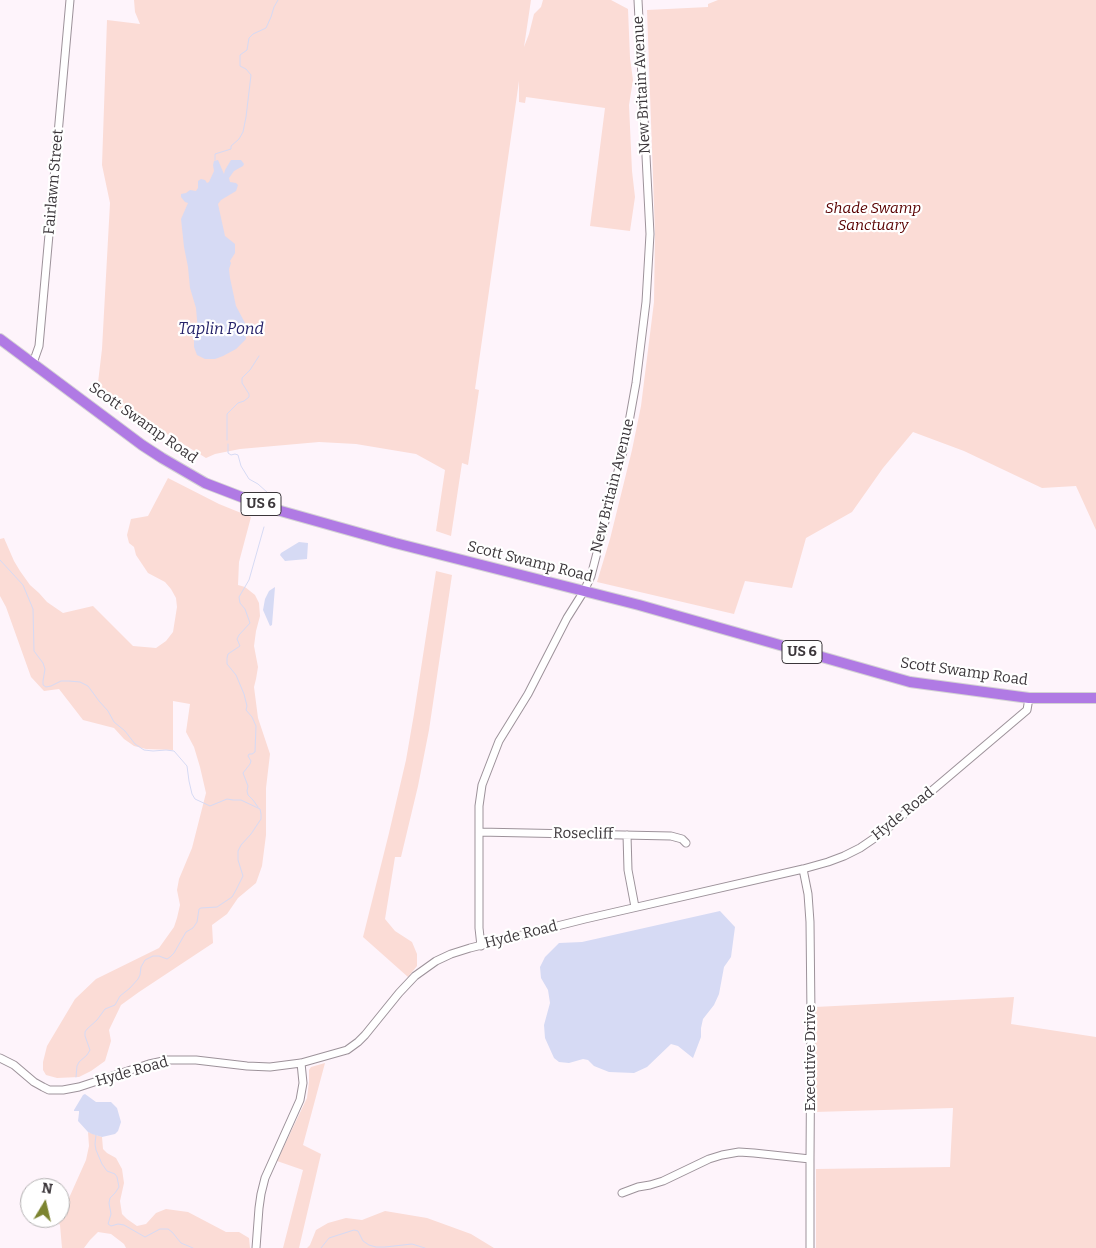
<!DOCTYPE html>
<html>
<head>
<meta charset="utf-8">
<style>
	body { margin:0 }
	#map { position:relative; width:1096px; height:1248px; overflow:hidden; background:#fef4fb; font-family:Bitter,serif }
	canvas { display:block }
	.north { position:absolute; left:20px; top:1178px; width:50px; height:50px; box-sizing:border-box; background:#fff; border:1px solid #b1afb0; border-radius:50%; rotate:9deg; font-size:14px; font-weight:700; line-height:20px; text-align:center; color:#3b363a }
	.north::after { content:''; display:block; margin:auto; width:18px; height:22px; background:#7c8430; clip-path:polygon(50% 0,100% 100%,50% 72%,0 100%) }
</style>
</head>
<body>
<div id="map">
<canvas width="1096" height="1248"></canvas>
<div class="north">N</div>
</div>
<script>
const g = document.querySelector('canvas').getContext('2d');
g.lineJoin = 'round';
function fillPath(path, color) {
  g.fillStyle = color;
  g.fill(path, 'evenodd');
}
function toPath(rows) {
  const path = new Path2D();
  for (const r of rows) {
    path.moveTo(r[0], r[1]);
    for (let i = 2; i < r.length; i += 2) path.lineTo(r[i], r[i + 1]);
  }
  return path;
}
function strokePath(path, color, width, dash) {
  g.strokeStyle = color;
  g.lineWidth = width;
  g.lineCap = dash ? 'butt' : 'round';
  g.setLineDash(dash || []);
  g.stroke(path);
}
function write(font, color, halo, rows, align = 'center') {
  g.font = font + ' Bitter,serif';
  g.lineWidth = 4.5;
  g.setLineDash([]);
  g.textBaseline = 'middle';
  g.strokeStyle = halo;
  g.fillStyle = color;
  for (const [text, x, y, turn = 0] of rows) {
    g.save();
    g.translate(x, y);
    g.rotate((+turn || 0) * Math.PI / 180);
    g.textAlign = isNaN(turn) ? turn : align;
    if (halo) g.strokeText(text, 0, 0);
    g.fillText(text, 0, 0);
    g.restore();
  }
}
fillPath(toPath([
	[134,0,531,0,524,47,529,34,534,14,541,7,543,0,611,0,628,9,630,58,633,80,629,105,632,171,635,197,630,231,590,226,605,108,526,97,525,103,519,102,519,81,475,389,479,390,468,465,462,463,451,536,436,531,445,470,416,454,356,444,319,442,240,449,215,454,206,458,131,412,131,418,97,391,102,349,110,203,102,165,107,20,140,24,135,12],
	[718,0,1096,0,1096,530,1076,486,1042,488,964,451,913,432,883,468,852,512,806,538,792,588,745,581,734,614,597,582,610,539,632,450,641,406,654,302,655,233,647,10,708,7,708,4],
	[168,478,219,504,251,517,239,562,238,585,245,587,255,595,259,603,260,616,256,631,254,646,258,667,256,679,254,687,258,718,270,754,266,788,266,835,262,866,256,883,238,898,227,914,212,925,213,943,139,992,121,1005,109,1030,111,1041,105,1061,91,1071,79,1077,57,1078,46,1075,43,1070,43,1062,47,1046,75,999,96,979,159,948,174,927,177,918,180,905,177,890,179,879,192,848,206,793,200,767,194,747,186,732,190,704,173,701,173,750,146,749,134,746,124,739,114,728,83,720,59,689,44,691,31,677,6,607,0,596,0,539,4,538,14,561,20,571,30,585,39,593,47,602,63,613,93,606,133,646,156,648,166,641,173,632,177,607,176,598,171,589,165,582,148,573,136,555,134,547,129,543,127,535,131,519,148,516],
	[436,571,452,575,429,730,418,786,401,857,395,857,385,919,395,931,412,942,417,954,417,966,408,977,363,937,389,833,406,760,414,714],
	[1014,997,1011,1024,1096,1037,1096,1248,816,1248,816,1169,950,1167,953,1108,814,1112,816,1100,815,1007],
	[325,1063,303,1145,321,1154,299,1248,283,1248,303,1170,277,1161,307,1098,309,1082,309,1070,311,1067],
	[88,1132,102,1137,103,1149,107,1153,116,1158,122,1169,124,1183,120,1201,122,1214,127,1219,137,1226,146,1224,156,1213,166,1209,188,1212,226,1232,239,1232,249,1238,250,1248,126,1248,124,1244,111,1234,98,1232,90,1240,84,1248,62,1248,60,1225,54,1218,60,1218,60,1200,69,1198,86,1160,89,1146],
	[385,1211,427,1218,471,1234,494,1248,307,1248,310,1245,316,1230,328,1223,346,1218,362,1220]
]), '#fbdcd6');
fillPath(toPath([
	[218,160,224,174,225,170,231,160,241,160,244,164,243,166,234,171,229,178,230,182,236,183,238,185,236,191,221,200,218,204,225,236,235,244,235,253,230,261,231,263,229,269,230,278,236,306,245,323,246,339,236,349,223,356,215,359,205,359,197,355,194,347,194,340,198,332,196,308,190,288,188,267,184,247,181,219,188,203,185,202,181,197,181,194,186,193,190,190,196,191,198,188,198,181,201,179,205,180,207,183,209,182,214,171,213,165,214,161],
	[299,542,308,543,307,559,285,561,280,555,281,553],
	[275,587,272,625,270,626,263,610,265,599,269,591],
	[720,911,735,927,731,957,724,967,719,994,714,1005,703,1019,701,1028,701,1037,693,1058,678,1046,671,1044,647,1067,634,1073,609,1072,594,1066,588,1060,583,1059,569,1063,559,1062,554,1058,545,1038,544,1025,550,1003,548,990,541,978,540,967,545,957,559,943,582,942],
	[85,1094,96,1102,111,1102,117,1108,121,1122,118,1131,115,1134,102,1137,92,1134,88,1132,78,1121,79,1113,79,1111,74,1111,74,1110,83,1095]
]), '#d6daf4');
strokePath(toPath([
	[215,160,215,154,231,149,231,146,239,139,243,132,246,117,251,75,246,69,240,66,240,55,247,50,249,38,253,34,266,28,271,17,274,7,278,0],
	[245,327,252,329,257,333,258,336],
	[227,440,227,414,238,403,244,401,249,397,249,394,242,383,242,378,250,370,259,356],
	[228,444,228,453,231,455,235,454,238,455,241,466,249,479,258,484,268,493,270,497],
	[0,560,23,585,33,609,34,651,43,663,45,669,43,681,43,685,46,687,51,686,61,681,69,681,80,682,88,686,99,701,108,711,114,722,125,731,135,744,144,750,153,751,166,750,174,751,187,766,189,781,192,794,195,799,210,806,227,799,233,800,241,800,260,809,261,814,261,819,251,834,241,845,238,851,238,860,243,876,236,890,232,897,217,907,201,908,199,909,197,922,193,928,186,932,174,953,170,957,167,959,159,956,153,956,145,960,141,967,140,975,138,979,130,988,120,996,115,1005,105,1009,97,1020,87,1029,85,1032,85,1036,90,1050,87,1055,79,1062,77,1066,76,1077],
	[258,807,253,800,248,795,247,791,248,786,243,773,250,764,251,761,248,756,249,754,252,754,255,752,256,726,252,717,246,710,247,706,244,694,236,675,227,664,227,658,228,654,240,646,237,639,239,635,250,623,245,609,240,603,239,597,249,580,264,527],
	[96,1135,95,1144,96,1150,102,1164,107,1171,115,1174,117,1177,119,1187,115,1193,110,1198,109,1203,111,1214,108,1224,111,1226,118,1224,124,1225,145,1237,160,1229,168,1229,172,1232,181,1243,193,1248],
	[321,1248,329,1238,354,1230,358,1231,363,1241,369,1245,376,1247,385,1247,412,1244,425,1248]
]), '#d6daf4', 1);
const minor = toPath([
	[33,363,39,346,70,0],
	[479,832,671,836,682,839,686,843],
	[627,835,628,870,635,907],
	[803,869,808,894,810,922,811,1015,810,1159,810,1248],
	[481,946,479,928,479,806,482,785,499,741,528,694,567,618,584,591,591,576,625,444,636,383,646,302,650,234,638,0],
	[0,1058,14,1065,34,1082,43,1087,49,1090,63,1090,79,1087,149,1064,168,1060,196,1060,247,1066,270,1067,301,1063,347,1050,358,1042,365,1035,399,993,415,976,436,961,451,954,470,948,585,919,803,869,828,862,844,856,860,848,882,833,1027,710,1029,698],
	[622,1193,638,1187,650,1185,663,1181,709,1159,722,1155,739,1152,754,1153,810,1159],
	[256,1248,259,1208,261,1194,265,1178,300,1100,303,1083,301,1063]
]);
const highway = toPath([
	[0,339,142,445,162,458,205,483,270,508,395,543,639,605,910,682,1029,698,1096,698]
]);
strokePath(minor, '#9d929a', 9);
strokePath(highway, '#d4d3d4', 12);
strokePath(minor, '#fff', 7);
strokePath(highway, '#b07ae4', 10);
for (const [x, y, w] of [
	[261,504,40],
	[802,652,40]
]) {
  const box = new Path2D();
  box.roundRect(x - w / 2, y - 11.5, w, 23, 4);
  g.fillStyle = '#fff';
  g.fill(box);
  strokePath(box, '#3b363a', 1);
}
write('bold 14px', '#3b363a', null, [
	["US 6",261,504],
	["US 6",802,652]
]);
write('15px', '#3b363a', '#fff', [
	["New Britain Avenue",642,85,-93],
	["Fairlawn Street",54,182,-85],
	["Scott Swamp Road",143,423,35],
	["New Britain Avenue",613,486,-76],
	["Scott Swamp Road",530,562,14],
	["Scott Swamp Road",964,672,8],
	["Hyde Road",903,814,-39],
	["Rosecliff",583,834,1],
	["Hyde Road",521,935,-14],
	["Executive Drive",811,1058,-90],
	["Hyde Road",132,1072,-16]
]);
write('italic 15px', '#590000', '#fff', [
	["Shade Swamp",873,209],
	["Sanctuary",873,226]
]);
write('italic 16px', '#26246b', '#fff', [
	["Taplin Pond",221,330]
]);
</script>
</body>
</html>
